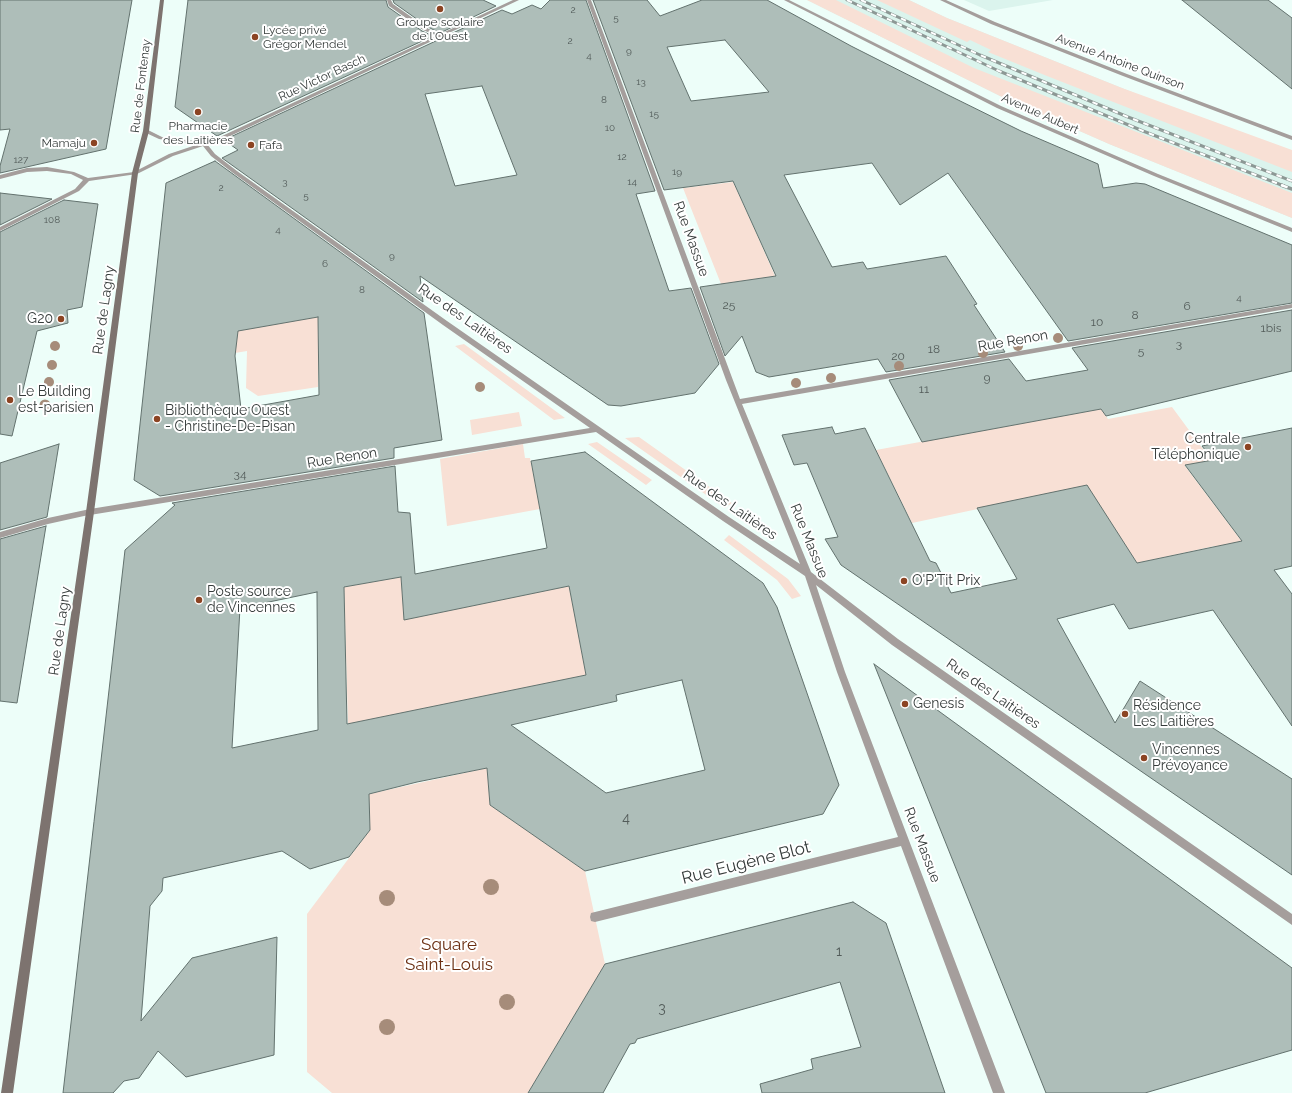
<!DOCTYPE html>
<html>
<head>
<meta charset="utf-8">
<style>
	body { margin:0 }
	canvas { display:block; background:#edfef9 }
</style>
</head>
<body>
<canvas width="1292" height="1093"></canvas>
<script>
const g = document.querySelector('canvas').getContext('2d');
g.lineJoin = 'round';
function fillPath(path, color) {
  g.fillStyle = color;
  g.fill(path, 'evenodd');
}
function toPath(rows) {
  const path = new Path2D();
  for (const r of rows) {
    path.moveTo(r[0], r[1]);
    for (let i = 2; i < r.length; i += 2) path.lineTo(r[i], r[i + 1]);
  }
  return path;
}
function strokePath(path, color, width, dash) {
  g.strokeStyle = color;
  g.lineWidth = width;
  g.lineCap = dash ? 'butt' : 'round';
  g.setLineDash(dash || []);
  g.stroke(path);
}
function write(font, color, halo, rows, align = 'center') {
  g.font = font + ' Raleway,sans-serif';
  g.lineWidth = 4;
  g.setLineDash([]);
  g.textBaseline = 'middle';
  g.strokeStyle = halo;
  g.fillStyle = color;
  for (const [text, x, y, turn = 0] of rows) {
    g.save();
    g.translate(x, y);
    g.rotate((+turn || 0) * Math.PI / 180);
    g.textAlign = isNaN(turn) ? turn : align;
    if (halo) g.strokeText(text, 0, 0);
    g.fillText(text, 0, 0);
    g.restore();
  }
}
fillPath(toPath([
	[807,0,909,0,947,18,1292,156,1292,218,1109,144,1000,96],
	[964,0,1053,0,989,11]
]), '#dbf4ed');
fillPath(toPath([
	[807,0,836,0,974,68,1292,193,1292,218,1109,144,1000,96],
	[877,0,909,0,947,18,1122,88,1292,150,1292,172,1047,76,988,52,991,50,970,40,967,42],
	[733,182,753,226,775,276,721,284,683,188],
	[318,317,318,387,258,396,246,388,247,351,235,353,237,330],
	[464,344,565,418,554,420,455,346],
	[1172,407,1211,460,1185,466,1249,551,1222,557,1215,546,1137,563,1086,486,912,523,876,450,1101,409,1108,419],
	[519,412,522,426,472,435,470,420],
	[639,437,732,503,725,508,625,438],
	[597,442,652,480,646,485,588,444],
	[523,444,525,458,530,458,540,509,447,526,440,459],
	[729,535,788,579,801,596,792,599,777,580,724,540],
	[401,577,404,619,569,586,586,675,348,724,344,587],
	[487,768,490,805,585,871,605,964,528,1093,332,1093,307,1072,307,914,370,830,369,794]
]), '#f8e0d5');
const building = toPath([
	[0,0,132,0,106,149,0,173,0,166,10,129,0,130,0,0],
	[188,0,386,0,388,7,422,31,433,36,217,136,175,107,188,0],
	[393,0,483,0,496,6,440,33,428,27,394,3,393,0],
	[550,0,586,0,655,191,636,194,669,291,691,288,719,364,695,393,621,406,608,405,420,276,423,302,222,158,238,150,224,140,502,10,512,14,532,5,541,9,550,0],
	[482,86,517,175,455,186,425,94,482,86],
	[593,0,647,0,660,16,702,0,767,0,851,46,946,94,1021,131,1098,164,1103,188,1136,183,1145,184,1292,245,1292,303,1068,341,948,173,900,205,872,163,784,175,832,267,863,262,867,269,946,256,977,304,974,305,1005,352,886,372,878,359,769,377,756,372,742,336,725,356,700,287,776,276,733,181,664,190,593,0],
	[725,40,769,92,691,101,667,47,725,40],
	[1182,0,1268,0,1292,18,1292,89,1182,0],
	[215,161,424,313,442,440,394,448,394,458,160,496,134,480,166,183,215,161],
	[318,317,319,395,241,409,235,356,238,331,318,317],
	[0,193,52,199,0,225,0,193],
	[64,200,98,204,82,307,67,310,68,323,37,331,12,436,0,434,0,232,64,200],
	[1292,310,1292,371,1106,416,1101,409,922,442,889,380,1009,359,1026,381,1088,370,1072,348,1292,310],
	[832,427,835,434,865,428,930,561,936,563,951,593,1017,579,977,508,1087,485,1137,563,1242,541,1185,465,1213,460,1202,446,1292,428,1292,566,1274,570,1292,594,1292,726,1213,610,1129,629,1114,604,1057,619,1115,723,1140,681,1292,779,1292,875,841,565,825,539,838,537,807,463,794,465,782,435,832,427],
	[59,444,47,517,0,530,0,463,59,444],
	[585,452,763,583,777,607,839,785,823,814,585,871,490,805,487,768,417,782,369,794,370,830,349,857,310,869,282,851,163,878,162,891,150,906,141,1021,192,958,277,937,274,1055,186,1077,158,1051,139,1078,124,1081,113,1093,63,1093,125,550,175,505,172,503,395,466,398,512,410,513,415,574,547,548,531,461,585,452],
	[401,577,404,620,569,586,586,675,347,724,344,587,401,577],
	[317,592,318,730,232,748,240,608,317,592],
	[682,680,705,770,606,793,511,725,617,701,616,695,682,680],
	[46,526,17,703,0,701,0,539,46,526],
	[874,664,1292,968,1292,1050,1145,1093,1046,1093,874,664],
	[853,902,886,923,945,1093,762,1093,760,1084,813,1069,811,1059,861,1047,840,982,637,1039,635,1043,630,1044,603,1093,528,1093,605,964,853,902]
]);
fillPath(building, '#aebeb9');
strokePath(building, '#63726e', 1);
fillPath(toPath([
	[387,0,391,0,393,4,427,28,441,35,437,36,423,30,389,6,387,0],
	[90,509,93,510,94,512,93,514,48,524,0,538,0,532,48,518,90,509]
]), '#a59e9c');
fillPath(toPath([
	[513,0,519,0,226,138,207,144,215,154,237,171,447,321,729,517,800,564,726,380,587,0,591,0,740,399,1292,304,1292,308,742,404,811,572,898,639,1292,914,1292,925,892,645,816,585,845,672,1005,1093,993,1093,901,846,595,922,591,921,590,917,591,913,595,912,898,837,837,672,805,576,723,521,596,432,90,515,87,514,86,512,87,510,90,509,590,428,443,325,233,173,211,156,203,146,173,156,137,174,89,181,79,191,0,231,0,227,75,189,83,180,71,174,47,171,27,172,0,179,0,175,27,168,47,167,74,172,88,178,134,172,169,154,196,145,159,139,144,132,144,130,148,130,162,137,203,142,222,136,513,0],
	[784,0,789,0,1001,106,1158,174,1292,228,1292,232,1154,176,997,108,784,0],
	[940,0,946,0,995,22,1127,74,1292,136,1292,140,1123,76,991,24,940,0]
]), '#a59e9c');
fillPath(toPath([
	[160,0,164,0,149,131,138,173,94,512,13,1093,1,1093,86,512,132,173,143,131,160,0]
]), '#7d736f');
const railFar1 = toPath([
	[847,0,999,71,1143,131,1284,186],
	[861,0,980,55,1128,117,1292,181]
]);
const rail = toPath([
	[1281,185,1292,189]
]);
strokePath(railFar1, '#8d9895', 3);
strokePath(rail, '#8d9895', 3.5);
strokePath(railFar1, '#fff', 2, [5.5]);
strokePath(rail, '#fff', 2.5, [7]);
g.fillStyle = '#a68c7a';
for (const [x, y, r] of [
	[1058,338,5],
	[55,346,5],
	[1018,346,5],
	[983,353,5],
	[52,365,5],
	[899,366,5],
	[831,378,5],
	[49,382,5],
	[796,383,5],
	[480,387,5],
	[45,405,5.5],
	[491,887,8],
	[387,898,8],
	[507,1002,8],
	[387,1027,8]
]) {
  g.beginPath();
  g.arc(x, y, r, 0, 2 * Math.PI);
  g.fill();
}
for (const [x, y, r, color] of [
	[440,9,4,"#8c4423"],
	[255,37,4,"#8c4423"],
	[198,112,4,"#8c4423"],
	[94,143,4,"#8c4423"],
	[251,145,4,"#8c4423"],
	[61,319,4,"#8c4423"],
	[10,400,4,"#8c4423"],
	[157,419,4,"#8c4423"],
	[1248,447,4,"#8c4423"],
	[904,581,4,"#8c4423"],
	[199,600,4,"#8c4423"],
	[905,704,4,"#8c4423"],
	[1125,714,4,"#8c4423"],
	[1144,758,4,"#8c4423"]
]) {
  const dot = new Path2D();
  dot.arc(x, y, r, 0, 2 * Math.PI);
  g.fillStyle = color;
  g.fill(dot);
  strokePath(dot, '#fff', 1.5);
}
write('10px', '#535c5a', null, [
	["2",573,10],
	["5",616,18],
	["2",570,41],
	["9",629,51],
	["4",589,56],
	["13",641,82],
	["8",604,100],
	["15",654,114],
	["10",610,128],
	["12",622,157],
	["127",21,160],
	["19",677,172],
	["3",285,182],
	["14",632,182],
	["2",221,188],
	["5",306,196],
	["108",52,220],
	["4",278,230],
	["9",392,256],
	["6",325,264],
	["8",362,290],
	["4",1239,298]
]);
write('12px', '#353b3a', '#fff', [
	["Groupe scolaire",440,22],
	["de l'Ouest",440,36],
	["Lycée privé",263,30,"left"],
	["Grégor Mendel",263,44,"left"],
	["Pharmacie",198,126],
	["des Laitières",198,140],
	["Mamaju",86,143,"right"],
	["Fafa",259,145,"left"]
]);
write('12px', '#353b3a', '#fff', [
	["Avenue Antoine Quinson",1120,62,21],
	["Rue Victor Basch",322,78,-25],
	["Rue de Fontenay",141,86,-83],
	["Avenue Aubert",1040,114,24]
]);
write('12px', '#535c5a', null, [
	["25",729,305],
	["6",1187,306],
	["8",1135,315],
	["10",1097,322],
	["1bis",1271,328],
	["3",1179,344],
	["18",934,349],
	["5",1141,351],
	["20",898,356],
	["9",987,378],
	["11",924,389],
	["34",240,474]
]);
write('14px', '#353b3a', '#fff', [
	["Rue Massue",691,239,70],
	["Rue de Lagny",104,310,-82],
	["Rue des Laitières",465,319,35],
	["Rue Renon",1013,341,-10],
	["Rue Renon",342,458,-9],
	["Rue des Laitières",730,505,35],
	["Rue Massue",809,541,68],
	["Rue de Lagny",60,631,-82],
	["Rue des Laitières",993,694,35],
	["Rue Massue",922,845,69]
]);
write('14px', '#353b3a', '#fff', [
	["G20",53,319,"right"],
	["Le Building",18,392],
	["est-parisien",18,408],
	["Bibliothèque Ouest",165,411],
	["- Christine-De-Pisan",165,427],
	["Centrale",1240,439,"right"],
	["Téléphonique",1240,455,"right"],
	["O'P'Tit Prix",912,581],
	["Poste source",207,592],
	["de Vincennes",207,608],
	["Genesis",913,704],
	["Résidence",1133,706],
	["Les Laitières",1133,722],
	["Vincennes",1152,750],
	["Prévoyance",1152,766]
], 'left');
write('14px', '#535c5a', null, [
	["4",626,819],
	["1",839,952],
	["3",662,1009]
]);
write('17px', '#353b3a', '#fff', [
	["Rue Eugène Blot",746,863,-14]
]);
write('17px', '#6b2f12', '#fff', [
	["Square",449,945],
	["Saint-Louis",449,965]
]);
</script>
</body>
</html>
